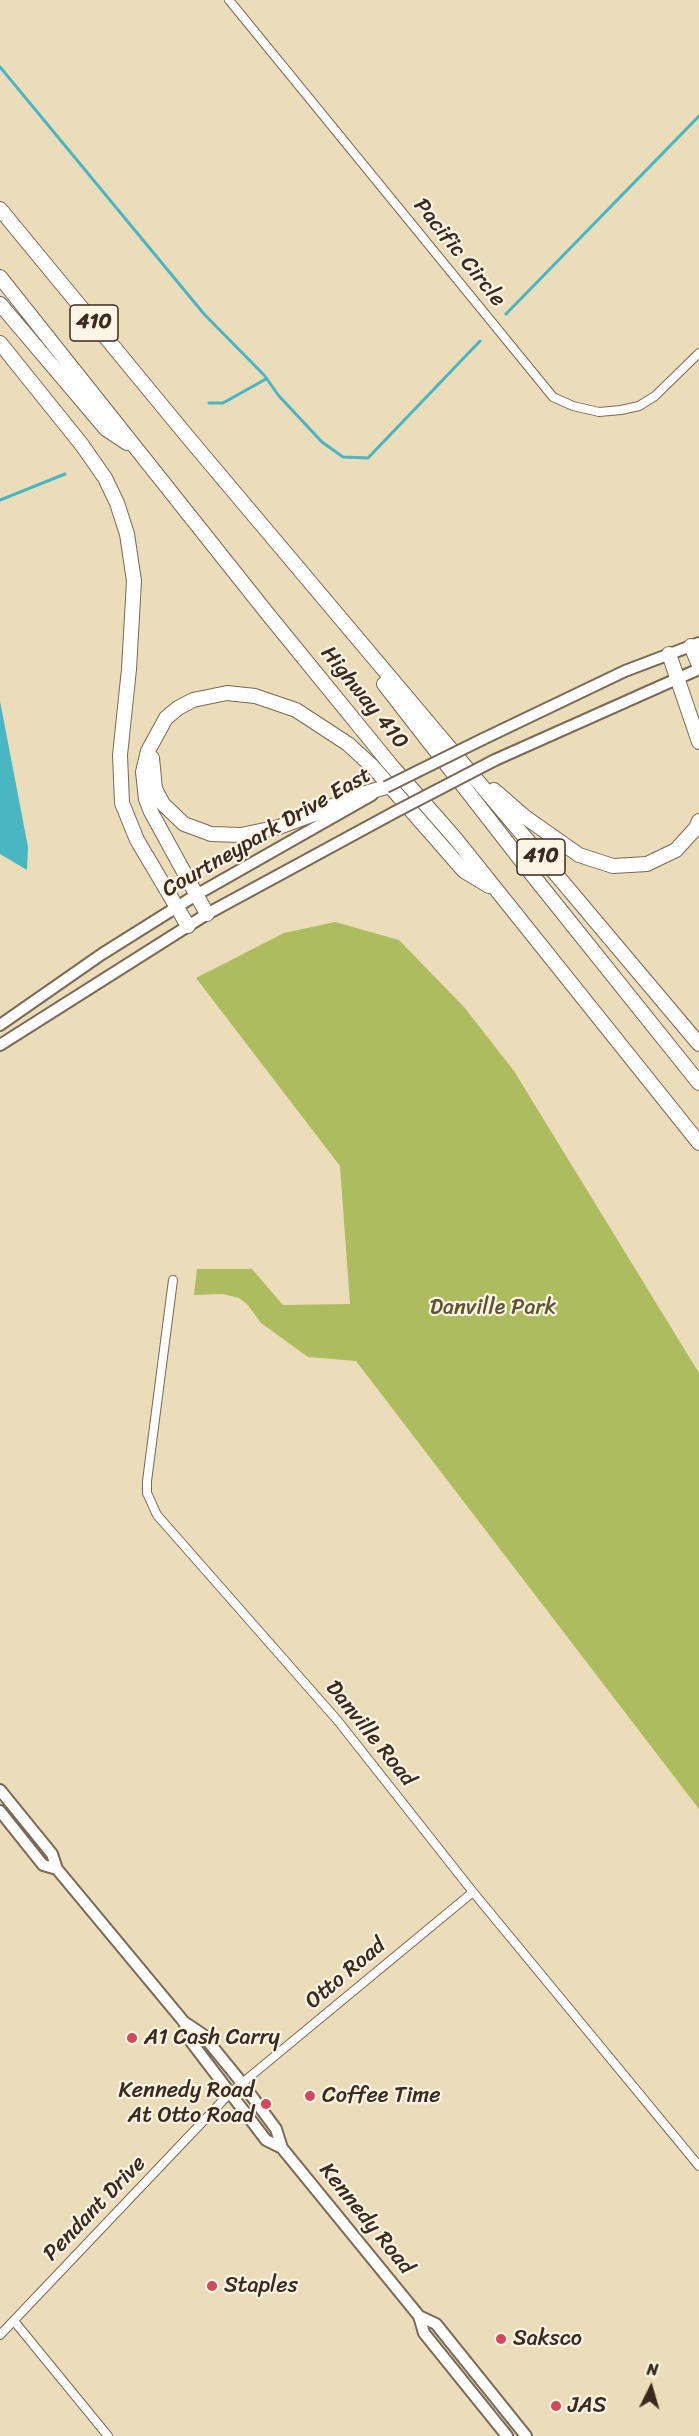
<!DOCTYPE html>
<html>
<head>
<meta charset="utf-8">
<style>
	body { margin:0 }
	#map { position:relative; width:699px; height:2436px; overflow:hidden; background:#ecddba; font-family:Sriracha,sans-serif }
	canvas { display:block }
	.north { position:absolute; left:621px; top:2358px; width:60px; height:60px; -webkit-text-stroke:4px #fcf5e5; paint-order:stroke; rotate:5deg; font-size:16px; font-weight:700; line-height:24px; text-align:center; color:#3b2a1e }
	.north::after { content:''; display:block; margin:auto; width:21px; height:27px; background:#3b2a1e; clip-path:polygon(50% 0,100% 100%,50% 72%,0 100%) }
</style>
</head>
<body>
<div id="map">
<canvas width="699" height="2436"></canvas>
<div class="north">N</div>
</div>
<script>
const g = document.querySelector('canvas').getContext('2d');
g.lineJoin = 'round';
function fillPath(path, color) {
  g.fillStyle = color;
  g.fill(path, 'evenodd');
}
function toPath(rows) {
  const path = new Path2D();
  for (const r of rows) {
    path.moveTo(r[0], r[1]);
    for (let i = 2; i < r.length; i += 2) path.lineTo(r[i], r[i + 1]);
  }
  return path;
}
function strokePath(path, color, width, dash) {
  g.strokeStyle = color;
  g.lineWidth = width;
  g.lineCap = dash ? 'butt' : 'round';
  g.setLineDash(dash || []);
  g.stroke(path);
}
function write(font, color, halo, rows, align = 'center') {
  g.font = font + ' Sriracha,sans-serif';
  g.lineWidth = 4.5;
  g.setLineDash([]);
  g.textBaseline = 'middle';
  g.strokeStyle = halo;
  g.fillStyle = color;
  for (const [text, x, y, turn = 0] of rows) {
    g.save();
    g.translate(x, y);
    g.rotate((+turn || 0) * Math.PI / 180);
    g.textAlign = isNaN(turn) ? turn : align;
    if (halo) g.strokeText(text, 0, 0);
    g.fillText(text, 0, 0);
    g.restore();
  }
}
fillPath(toPath([
	[335,922,399,940,464,1007,514,1071,699,1373,699,1809,356,1361,308,1357,261,1323,247,1304,239,1298,223,1294,194,1295,197,1269,252,1269,283,1305,350,1304,340,1166,196,978,284,933]
]), '#acbc5e');
fillPath(toPath([
	[0,701,28,847,27,870,0,854]
]), '#48b6c3');
strokePath(toPath([
	[0,67,204,314,264,375,279,396,322,442,343,457,368,458,480,341],
	[506,314,699,116],
	[209,403,223,403,266,379],
	[0,500,65,474]
]), '#48b6c3', 3);
const street = toPath([
	[229,0,553,397,573,406,599,412,621,410,639,406,655,396,699,353],
	[173,1280,147,1481,147,1493,157,1515,338,1721,473,1892,699,2166],
	[14,2321,108,2436],
	[0,2335,230,2093,473,1892]
]);
const secondary = toPath([
	[483,739,625,671,699,643],
	[495,760,699,669],
	[0,1025,102,954,196,895,372,795],
	[0,1045,207,914,395,812],
	[0,1790,52,1854,57,1869,184,2022,192,2043,266,2140,282,2148],
	[0,1811,43,1865,57,1869],
	[184,2022,202,2034,242,2083,276,2129,282,2148,419,2316,424,2333,507,2436],
	[419,2316,436,2324,526,2436]
]);
const highway = toPath([
	[0,209,187,436,699,1044],
	[0,277,267,613,390,764,455,838,699,1143],
	[0,304,106,429,127,443],
	[0,343,82,445,105,478,117,503,127,534,134,581,129,669,120,755,122,803,137,840,188,926],
	[691,646,699,665],
	[669,654,699,742],
	[384,684,534,877,699,1083],
	[152,758,155,789,163,804,184,824,211,834,241,835,279,827,317,813,352,797,386,787],
	[494,790,525,817,579,855,613,866,647,864,676,850,696,828,699,821],
	[207,914,151,812,146,799,143,772,148,751,166,718,178,708,193,700,227,693,255,696,296,710,348,744,373,767,464,871,489,886]
]);
strokePath(street, '#796955', 10);
strokePath(secondary, '#796955', 14);
strokePath(highway, '#796955', 16);
strokePath(street, '#fff', 8);
strokePath(secondary, '#fff', 10);
strokePath(highway, '#fff', 14);
const secondaryBridge = toPath([
	[386,787,483,739],
	[395,812,495,760]
]);
strokePath(secondaryBridge, '#796955', 14, []);
strokePath(secondaryBridge, '#fff', 10);
for (const [x, y, r, color] of [
	[132,2038,6,"#d1495b"],
	[310,2096,6,"#d1495b"],
	[266,2104,6,"#d1495b"],
	[212,2286,6,"#d1495b"],
	[501,2339,6,"#d1495b"],
	[556,2406,6,"#d1495b"]
]) {
  const dot = new Path2D();
  dot.arc(x, y, r, 0, 2 * Math.PI);
  g.fillStyle = color;
  g.fill(dot);
  strokePath(dot, '#fcf5e5', 2);
}
for (const [x, y, w] of [
	[94,323,48],
	[541,857,48]
]) {
  const box = new Path2D();
  box.roundRect(x - w / 2, y - 18, w, 36, 4.5);
  g.fillStyle = '#fcf5e5';
  g.fill(box);
  strokePath(box, '#3b2a1e', 1.5);
}
write('bold 21px', '#3b2a1e', null, [
	["410",94,323],
	["410",541,857]
]);
write('22px', '#3b2a1e', '#fcf5e5', [
	["Pacific Circle",459,253,51],
	["Highway 410",364,698,51],
	["Courtneypark Drive East",267,833,-30],
	["Danville Road",370,1734,51],
	["Otto Road",346,1974,-40],
	["Pendant Drive",95,2209,-46],
	["Kennedy Road",366,2219,51]
]);
write('22px', '#5d5631', '#fcf5e5', [
	["Danville Park",493,1308]
]);
write('22px', '#3b2a1e', '#fcf5e5', [
	["A1 Cash Carry",144,2038],
	["Kennedy Road",254,2091,"right"],
	["At Otto Road",254,2116,"right"],
	["Coffee Time",322,2096],
	["Staples",224,2286],
	["Saksco",513,2339],
	["JAS",568,2406]
], 'left');
</script>
</body>
</html>
